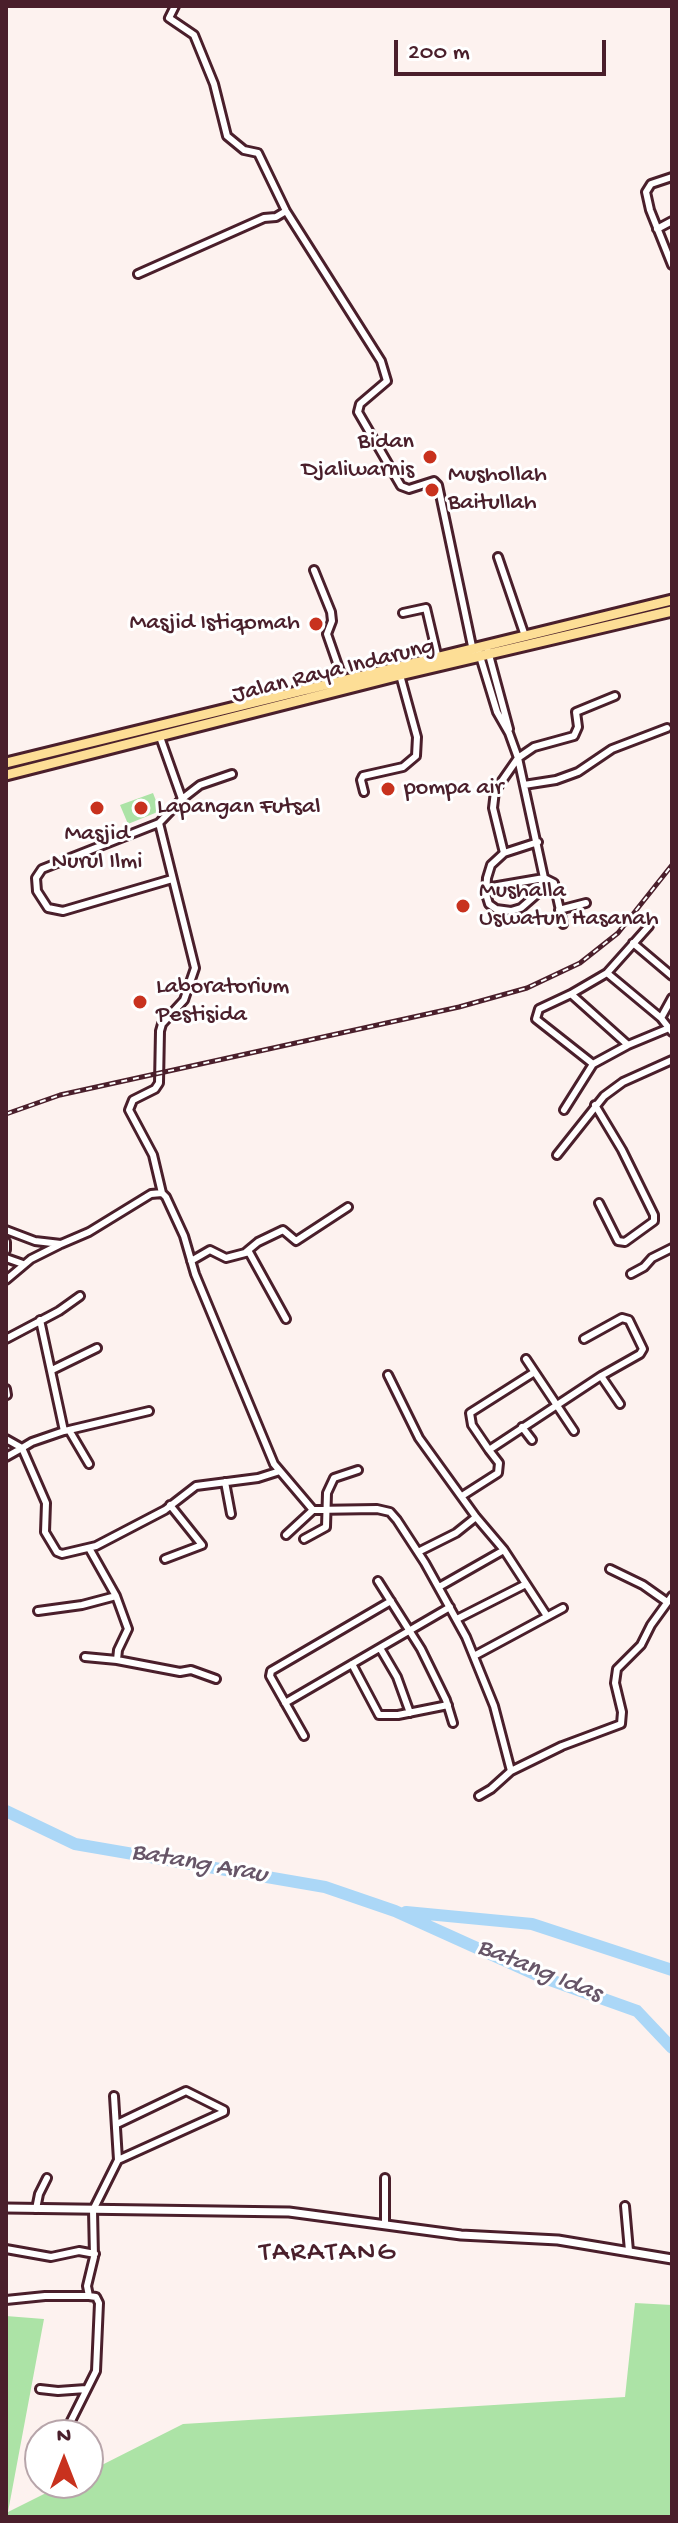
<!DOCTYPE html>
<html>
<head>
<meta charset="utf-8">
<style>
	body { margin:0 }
	#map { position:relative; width:678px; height:2523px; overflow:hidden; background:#fdf2ef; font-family:"Gochi Hand",sans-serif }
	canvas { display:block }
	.frame { position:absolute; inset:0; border:8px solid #4a1f2b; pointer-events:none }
	.north { position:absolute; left:24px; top:2419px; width:80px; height:80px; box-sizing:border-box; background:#fff; border:2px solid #b7a5aa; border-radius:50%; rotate:0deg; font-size:22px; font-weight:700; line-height:32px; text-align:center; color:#4a1f2b }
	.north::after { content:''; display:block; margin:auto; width:28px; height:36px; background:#c8321e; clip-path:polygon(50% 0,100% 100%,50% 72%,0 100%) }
	.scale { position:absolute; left:394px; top:40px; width:212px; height:36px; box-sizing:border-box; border:4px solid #4a1f2b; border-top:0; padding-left:10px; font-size:24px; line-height:28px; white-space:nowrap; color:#4a1f2b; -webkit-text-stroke:6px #fff; paint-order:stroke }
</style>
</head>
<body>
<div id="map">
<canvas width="678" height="2523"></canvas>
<div class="frame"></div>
<div class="north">N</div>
<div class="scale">200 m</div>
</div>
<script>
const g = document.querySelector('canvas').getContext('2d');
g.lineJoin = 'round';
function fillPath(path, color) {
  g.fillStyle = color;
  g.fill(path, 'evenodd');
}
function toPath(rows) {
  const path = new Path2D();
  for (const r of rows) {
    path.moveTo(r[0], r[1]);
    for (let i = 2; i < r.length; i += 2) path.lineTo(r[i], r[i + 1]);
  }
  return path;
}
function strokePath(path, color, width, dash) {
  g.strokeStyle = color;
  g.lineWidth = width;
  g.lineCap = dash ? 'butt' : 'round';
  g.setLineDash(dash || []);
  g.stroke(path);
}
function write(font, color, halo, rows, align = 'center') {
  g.font = font + ' "Gochi Hand",sans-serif';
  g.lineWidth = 6;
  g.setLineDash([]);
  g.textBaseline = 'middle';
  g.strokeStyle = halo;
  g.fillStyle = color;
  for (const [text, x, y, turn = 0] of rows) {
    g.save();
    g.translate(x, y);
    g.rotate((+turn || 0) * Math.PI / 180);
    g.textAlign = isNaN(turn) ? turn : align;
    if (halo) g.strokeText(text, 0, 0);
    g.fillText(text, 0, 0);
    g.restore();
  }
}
fillPath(toPath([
	[153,793,160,811,128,824,120,805],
	[635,2303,672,2305,672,2517,6,2517,6,2316,44,2319,8,2512,66,2483,88,2483,88,2472,183,2424,625,2397]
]), '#ace3a6');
strokePath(toPath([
	[6,1811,75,1844,325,1887,395,1911,539,1976,637,2011,672,2048],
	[406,1912,532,1924,672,1970]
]), '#abd7f7', 12);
const minor = toPath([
	[175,6,169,18,194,35,214,84,227,136,244,150,258,153,286,211,381,361,387,381,360,404,358,412,401,486,409,489,434,481,438,485,473,651],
	[672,177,651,184,646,192,650,210,672,265],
	[657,229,672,221],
	[138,274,264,218,276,217,286,211],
	[498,557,525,636],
	[314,570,331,612,332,621,327,634,343,680],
	[403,613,426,608,438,659],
	[488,651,509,729],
	[479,653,497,712,509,733,518,758,544,878,554,883,563,924],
	[160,737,182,799,159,823,195,968,184,1000,162,1024,160,1031,159,1083,155,1089,133,1100,129,1110,153,1155,162,1193],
	[524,785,556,780,578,772,612,749,667,728],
	[364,792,361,780,363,776,403,767,416,756,417,737,400,675],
	[182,799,200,785,232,774],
	[159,823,42,869,36,878,37,891,48,908,63,911,172,879],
	[538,842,504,853,493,808,495,791,518,758,534,747,574,736,578,727,576,712,615,696],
	[504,853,491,865,487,878,486,894,489,904,496,909,511,911,521,908,537,894,544,878],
	[486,888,544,878],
	[559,910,586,903],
	[633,943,672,976],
	[607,973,649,926],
	[571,994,539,1009,536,1019,593,1064],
	[661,1018,672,998],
	[628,1045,571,994,607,973,661,1018,672,1032],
	[595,1105,622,1150,654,1215,654,1221,625,1242,618,1241,599,1203],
	[564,1110,593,1064,628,1045,669,1028],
	[557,1155,604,1096,623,1082,672,1060],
	[6,1230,35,1241,61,1244,89,1232,151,1194,162,1193,166,1197,184,1236,195,1274,274,1464,313,1510,377,1509,390,1512,397,1520,425,1563,466,1637,494,1706,511,1771],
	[6,1242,6,1250],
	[246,1252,258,1242,283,1230,296,1241,348,1207],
	[6,1258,23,1264],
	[191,1261,210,1250,226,1258,249,1252,286,1319],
	[631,1274,644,1267,652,1258,672,1248],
	[6,1280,31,1259,59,1245],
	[40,1320,64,1431,69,1430,89,1464],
	[6,1339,59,1311,80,1296],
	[526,1359,574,1431],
	[52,1370,97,1348],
	[388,1375,419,1438,476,1517,504,1550,547,1616],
	[601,1376,620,1404],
	[6,1389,7,1395],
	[522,1427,532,1440],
	[69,1430,149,1411],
	[6,1439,22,1448,32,1442,64,1431],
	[489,1450,472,1425,470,1413,533,1373],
	[6,1457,22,1448,46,1503,45,1532,57,1552,62,1554,96,1546,165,1510,196,1486,258,1478,280,1471],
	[225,1482,231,1514],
	[462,1496,498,1473,499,1463,489,1450,601,1376,640,1354,643,1349,629,1320,622,1318,584,1339],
	[286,1535,313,1510],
	[304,1539,326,1527,327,1493,334,1478,358,1470],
	[89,1548,116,1596,128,1629,118,1650,117,1660,180,1672,191,1670,216,1679],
	[418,1552,456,1533,476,1517],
	[165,1559,202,1545,170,1505],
	[610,1569,643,1585,667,1602],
	[378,1581,421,1649,446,1700,453,1723],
	[439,1587,504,1550],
	[38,1611,82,1605,116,1596],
	[457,1619,526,1584],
	[380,1648,397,1677,410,1713],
	[474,1656,563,1608],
	[85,1657,117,1660],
	[352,1664,379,1715,398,1715,448,1705],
	[285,1703,450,1607],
	[304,1736,270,1676,271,1671,391,1601],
	[479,1796,491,1789,511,1771,562,1746,621,1724,622,1712,615,1683,617,1669,641,1645,651,1625,672,1596],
	[117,2124,186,2091,224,2110,224,2112,118,2160],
	[385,2178,385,2224],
	[625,2206,629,2251],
	[36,2209,39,2194,47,2178],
	[6,2249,51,2257,79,2251,95,2254],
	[6,2300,45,2296,89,2296],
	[40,2389,58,2391,86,2389],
	[70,2435,69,2425,96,2371,99,2303,96,2297,89,2296,87,2286,94,2257,93,2210,118,2160,114,2096]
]);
const tertiary = toPath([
	[6,2208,289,2212,461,2235,558,2240,672,2259]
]);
const trunk = toPath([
	[6,763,672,600],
	[6,775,400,675,672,611]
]);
strokePath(minor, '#4a1f2b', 12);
strokePath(tertiary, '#4a1f2b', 13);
strokePath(trunk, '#4a1f2b', 15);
strokePath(minor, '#fff', 6);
strokePath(tertiary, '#fff', 7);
strokePath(trunk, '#fdde96', 9);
const rail = toPath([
	[6,1114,60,1095,459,1007,527,988,580,963,618,933,672,865]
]);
strokePath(rail, '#4a1f2b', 5);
strokePath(rail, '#fff', 2, [6]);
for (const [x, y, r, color] of [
	[430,457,8,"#c8321e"],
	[432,490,8,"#c8321e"],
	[316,624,8,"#c8321e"],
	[388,789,8,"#c8321e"],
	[97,808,8,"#c8321e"],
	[141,808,8,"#c8321e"],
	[463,906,8,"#c8321e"],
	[140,1002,8,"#c8321e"]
]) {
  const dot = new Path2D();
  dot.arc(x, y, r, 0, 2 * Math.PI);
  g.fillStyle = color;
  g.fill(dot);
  strokePath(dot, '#fff', 3);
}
write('24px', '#4a1f2b', '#fff', [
	["Bidan",414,443,"right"],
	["Djaliwarnis",414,471,"right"],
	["Mushollah",448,476],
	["Baitullah",448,504],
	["Masjid Istiqomah",300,624,"right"],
	["pompa air",404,789],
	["Lapangan Futsal",157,808],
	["Masjid",97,835,"center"],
	["Nurul Ilmi",97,863,"center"],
	["Mushalla",479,892],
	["Uswatun Hasanah",479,920],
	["Laboratorium",156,988],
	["Pestisida",156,1016]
], 'left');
write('24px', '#4a1f2b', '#fff', [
	["Jalan Raya Indarung",334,672,-14]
]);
write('italic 26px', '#675668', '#fff', [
	["Batang Arau",199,1865,10],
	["Batang Idas",539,1972,22]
]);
g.letterSpacing = '2px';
write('28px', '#4a1f2b', '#fff', [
	["TARATANG",328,2255]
]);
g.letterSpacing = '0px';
</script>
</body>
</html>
